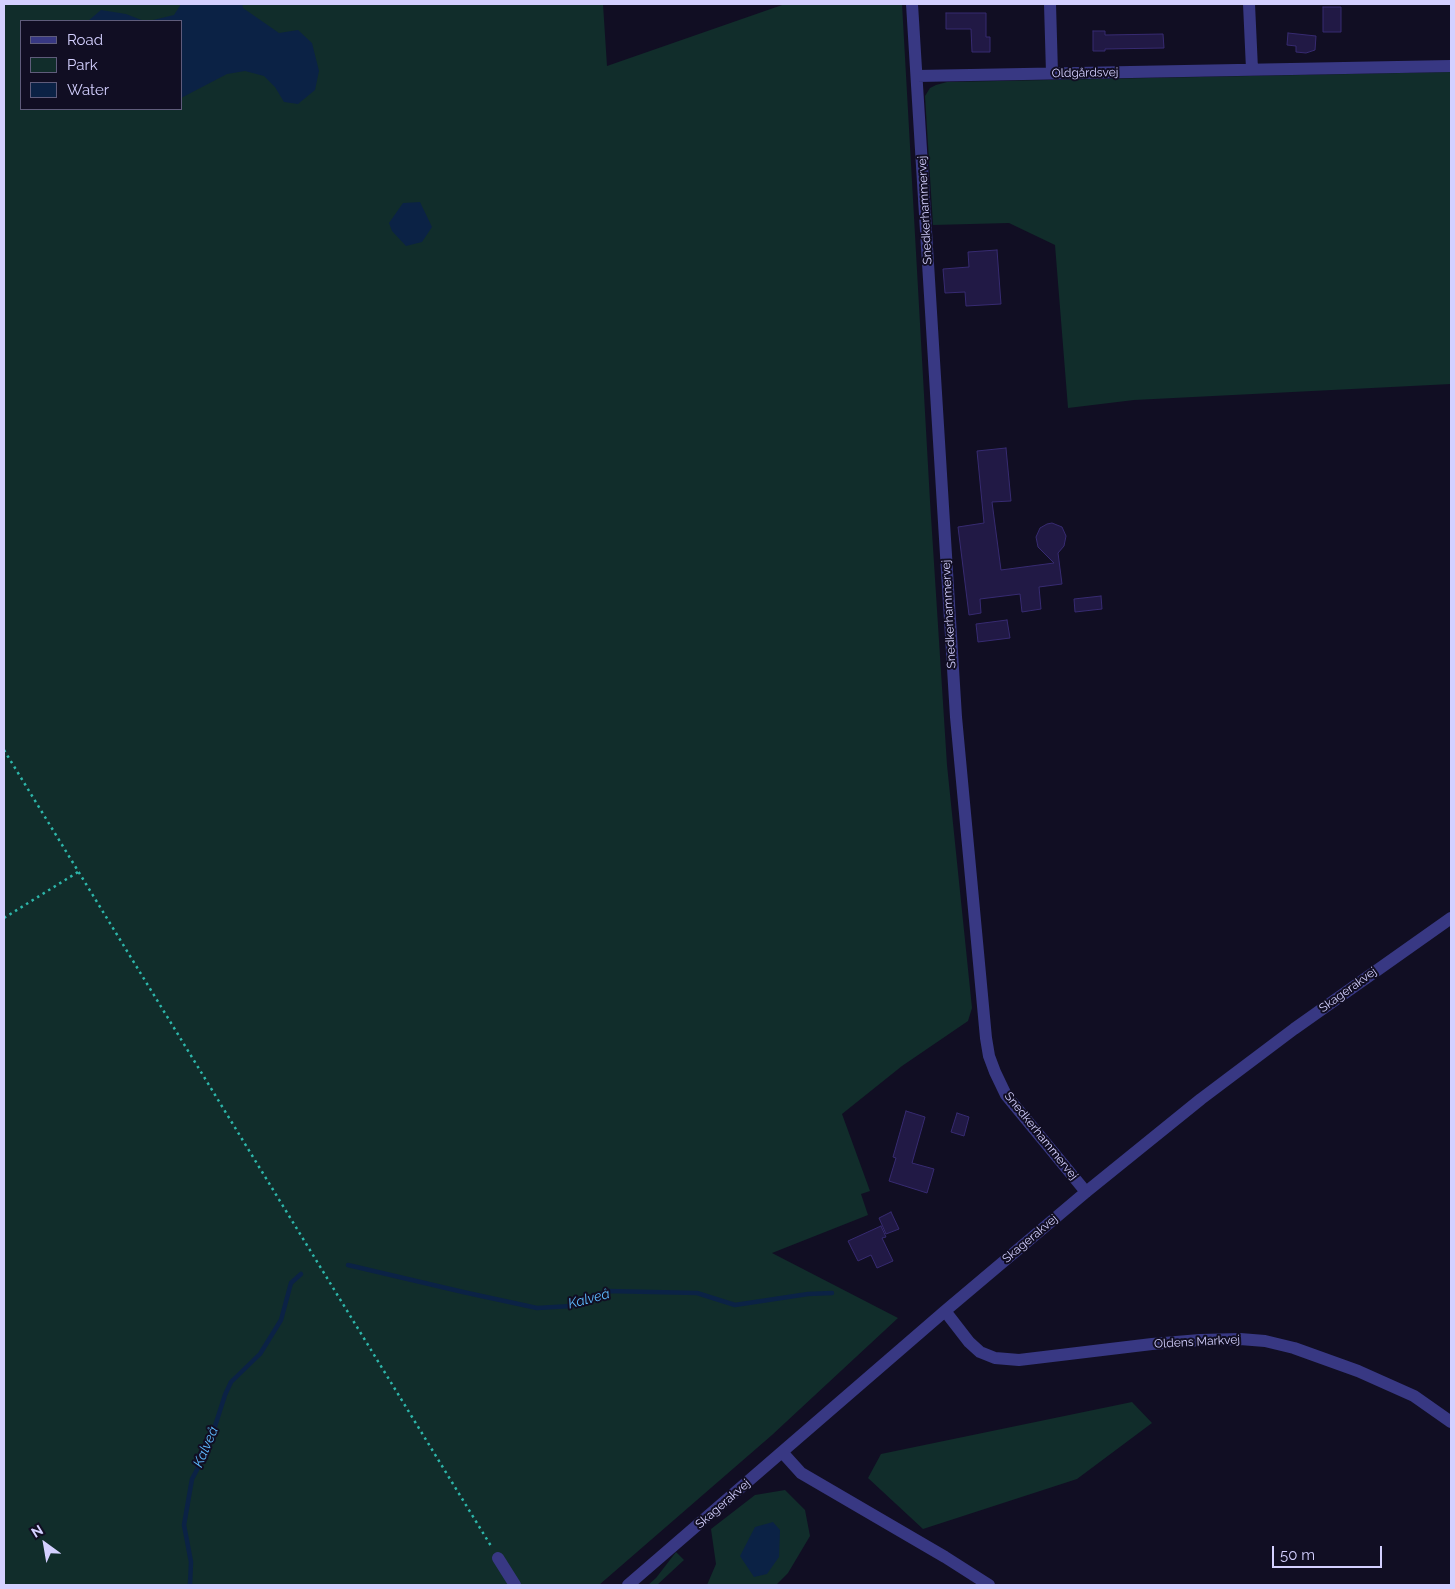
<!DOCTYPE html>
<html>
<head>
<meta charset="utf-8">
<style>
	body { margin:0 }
	#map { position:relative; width:1455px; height:1589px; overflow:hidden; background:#110e23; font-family:Raleway,sans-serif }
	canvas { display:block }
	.frame { position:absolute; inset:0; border:5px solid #d4d0ff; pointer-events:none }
	.legend { position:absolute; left:20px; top:20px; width:162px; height:90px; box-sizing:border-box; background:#110e23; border:1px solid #5f5c7b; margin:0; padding:6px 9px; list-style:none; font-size:15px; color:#d4d0ff }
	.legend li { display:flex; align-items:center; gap:10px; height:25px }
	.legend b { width:25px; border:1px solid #5f5c7b }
	.north { position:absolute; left:20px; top:1519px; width:50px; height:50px; -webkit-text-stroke:4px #110e23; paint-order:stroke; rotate:328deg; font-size:14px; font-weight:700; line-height:20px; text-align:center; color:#d4d0ff }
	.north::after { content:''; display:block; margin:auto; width:18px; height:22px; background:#d4d0ff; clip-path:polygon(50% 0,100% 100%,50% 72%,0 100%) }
	.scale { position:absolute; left:1272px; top:1546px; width:110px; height:22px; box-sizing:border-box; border:2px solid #d4d0ff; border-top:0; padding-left:6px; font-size:15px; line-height:18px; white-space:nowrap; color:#d4d0ff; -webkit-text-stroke:4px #110e23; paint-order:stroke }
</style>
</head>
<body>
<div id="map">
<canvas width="1455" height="1589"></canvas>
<div class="frame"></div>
<ul class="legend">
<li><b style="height:6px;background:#383883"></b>Road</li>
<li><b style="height:14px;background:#112d2b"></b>Park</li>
<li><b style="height:14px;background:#0b2245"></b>Water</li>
</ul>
<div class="north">N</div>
<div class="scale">50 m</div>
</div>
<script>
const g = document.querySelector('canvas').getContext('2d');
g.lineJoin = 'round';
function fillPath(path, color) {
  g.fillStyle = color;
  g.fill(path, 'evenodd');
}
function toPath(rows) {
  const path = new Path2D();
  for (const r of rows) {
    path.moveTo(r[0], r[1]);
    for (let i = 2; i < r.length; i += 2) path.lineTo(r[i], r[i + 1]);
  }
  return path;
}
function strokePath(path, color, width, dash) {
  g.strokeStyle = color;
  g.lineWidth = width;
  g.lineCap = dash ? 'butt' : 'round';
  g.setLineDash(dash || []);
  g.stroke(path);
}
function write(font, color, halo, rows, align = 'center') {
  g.font = font + ' Raleway,sans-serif';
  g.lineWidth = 4;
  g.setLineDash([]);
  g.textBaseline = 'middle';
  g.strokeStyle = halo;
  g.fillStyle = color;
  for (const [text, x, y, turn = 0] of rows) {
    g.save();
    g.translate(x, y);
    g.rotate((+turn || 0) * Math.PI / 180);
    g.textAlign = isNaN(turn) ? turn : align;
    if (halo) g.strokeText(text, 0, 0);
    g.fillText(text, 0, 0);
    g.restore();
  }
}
fillPath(toPath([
	[4,4,603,4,607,66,785,4,902,4,930,501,947,765,972,1008,968,1021,902,1066,842,1114,870,1191,861,1194,868,1215,772,1253,898,1318,772,1435,599,1585,4,1585],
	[21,21,181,21,181,109,21,109],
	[1451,72,1451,384,1134,400,1068,408,1055,245,1009,223,933,225,925,96,930,88,936,85,947,82],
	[1132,1402,1152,1423,1077,1479,923,1529,868,1478,881,1454],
	[785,1490,805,1510,810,1536,788,1573,776,1585,707,1585,716,1564,711,1529,755,1495],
	[676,1552,684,1560,657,1585,648,1585,656,1578]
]), '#112d2b');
fillPath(toPath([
	[181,4,242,4,243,8,279,33,298,30,312,43,319,71,315,90,298,104,284,102,275,87,264,76,245,71,227,74,181,98,181,21,149,21,174,15],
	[101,10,126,14,144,21,88,21],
	[420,202,432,227,422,242,406,246,392,231,389,223,403,203],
	[773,1522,780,1530,779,1557,767,1574,754,1577,740,1556,755,1527]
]), '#0b2245');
strokePath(toPath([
	[348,1265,463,1292,537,1308,572,1306,607,1291,697,1293,735,1305,808,1294,832,1293],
	[190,1585,191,1562,184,1525,192,1479,207,1451,225,1395,231,1382,260,1354,281,1320,291,1283,301,1274]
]), '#0b2245', 4.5);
const building = toPath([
	[1323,7,1341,7,1341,32,1323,32,1323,7],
	[946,13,986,13,986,37,990,37,990,52,972,52,971,29,946,29,946,13],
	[1093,31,1105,31,1105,35,1163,34,1164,48,1105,49,1105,51,1093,51,1093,31],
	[1288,33,1316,36,1315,50,1306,53,1296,52,1296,46,1287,45,1288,33],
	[997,250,1001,304,966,306,965,292,945,293,943,269,969,267,968,252,997,250],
	[1006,448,1011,501,992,502,1001,570,1054,563,1038,547,1036,537,1040,528,1047,524,1052,523,1062,527,1066,536,1064,546,1058,553,1062,584,1039,587,1041,609,1022,612,1020,594,980,599,981,613,969,615,958,527,984,523,977,451,1006,448],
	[1101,596,1102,609,1075,612,1074,599,1101,596],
	[1007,620,1010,638,978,642,976,624,1007,620],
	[906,1111,925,1117,912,1163,934,1169,927,1193,889,1181,896,1158,893,1157,906,1111],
	[957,1113,969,1117,964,1136,951,1132,957,1113],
	[891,1212,899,1229,886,1234,879,1218,891,1212],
	[881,1226,886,1237,882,1238,893,1261,877,1268,871,1255,858,1261,848,1241,881,1226]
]);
fillPath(building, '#211945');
strokePath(building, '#372b71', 1);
strokePath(toPath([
	[4,750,491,1546],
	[4,918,78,872]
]), '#2db6aa', 2.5, [2.5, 4]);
strokePath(toPath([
	[912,4,956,717,986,1038,989,1056,995,1072,1006,1095,1086,1192],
	[1050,4,1052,73],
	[1249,4,1252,69],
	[917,76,1451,66],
	[945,1311,969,1342,980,1352,995,1358,1019,1360,1152,1344,1200,1340,1240,1339,1265,1341,1294,1348,1358,1371,1414,1396,1451,1422],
	[782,1452,801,1473,945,1557,989,1585],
	[498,1558,515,1585],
	[628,1585,945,1311,1086,1192,1201,1099,1294,1029,1451,918]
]), '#383883', 12);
write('12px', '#d4d0ff', '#110e23', [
	["Oldgårdsvej",1085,73,-1],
	["Snedkerhammervej",925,210,-93],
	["Snedkerhammervej",949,614,-93],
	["Skagerakvej",1348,990,-36],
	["Snedkerhammervej",1041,1136,51],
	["Skagerakvej",1030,1239,-40],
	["Oldens Markvej",1197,1342,-3],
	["Skagerakvej",723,1504,-41]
]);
write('italic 14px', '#5ebaff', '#110e23', [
	["Kalveå",589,1299,-15],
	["Kalveå",206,1447,-67]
]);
</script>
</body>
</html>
